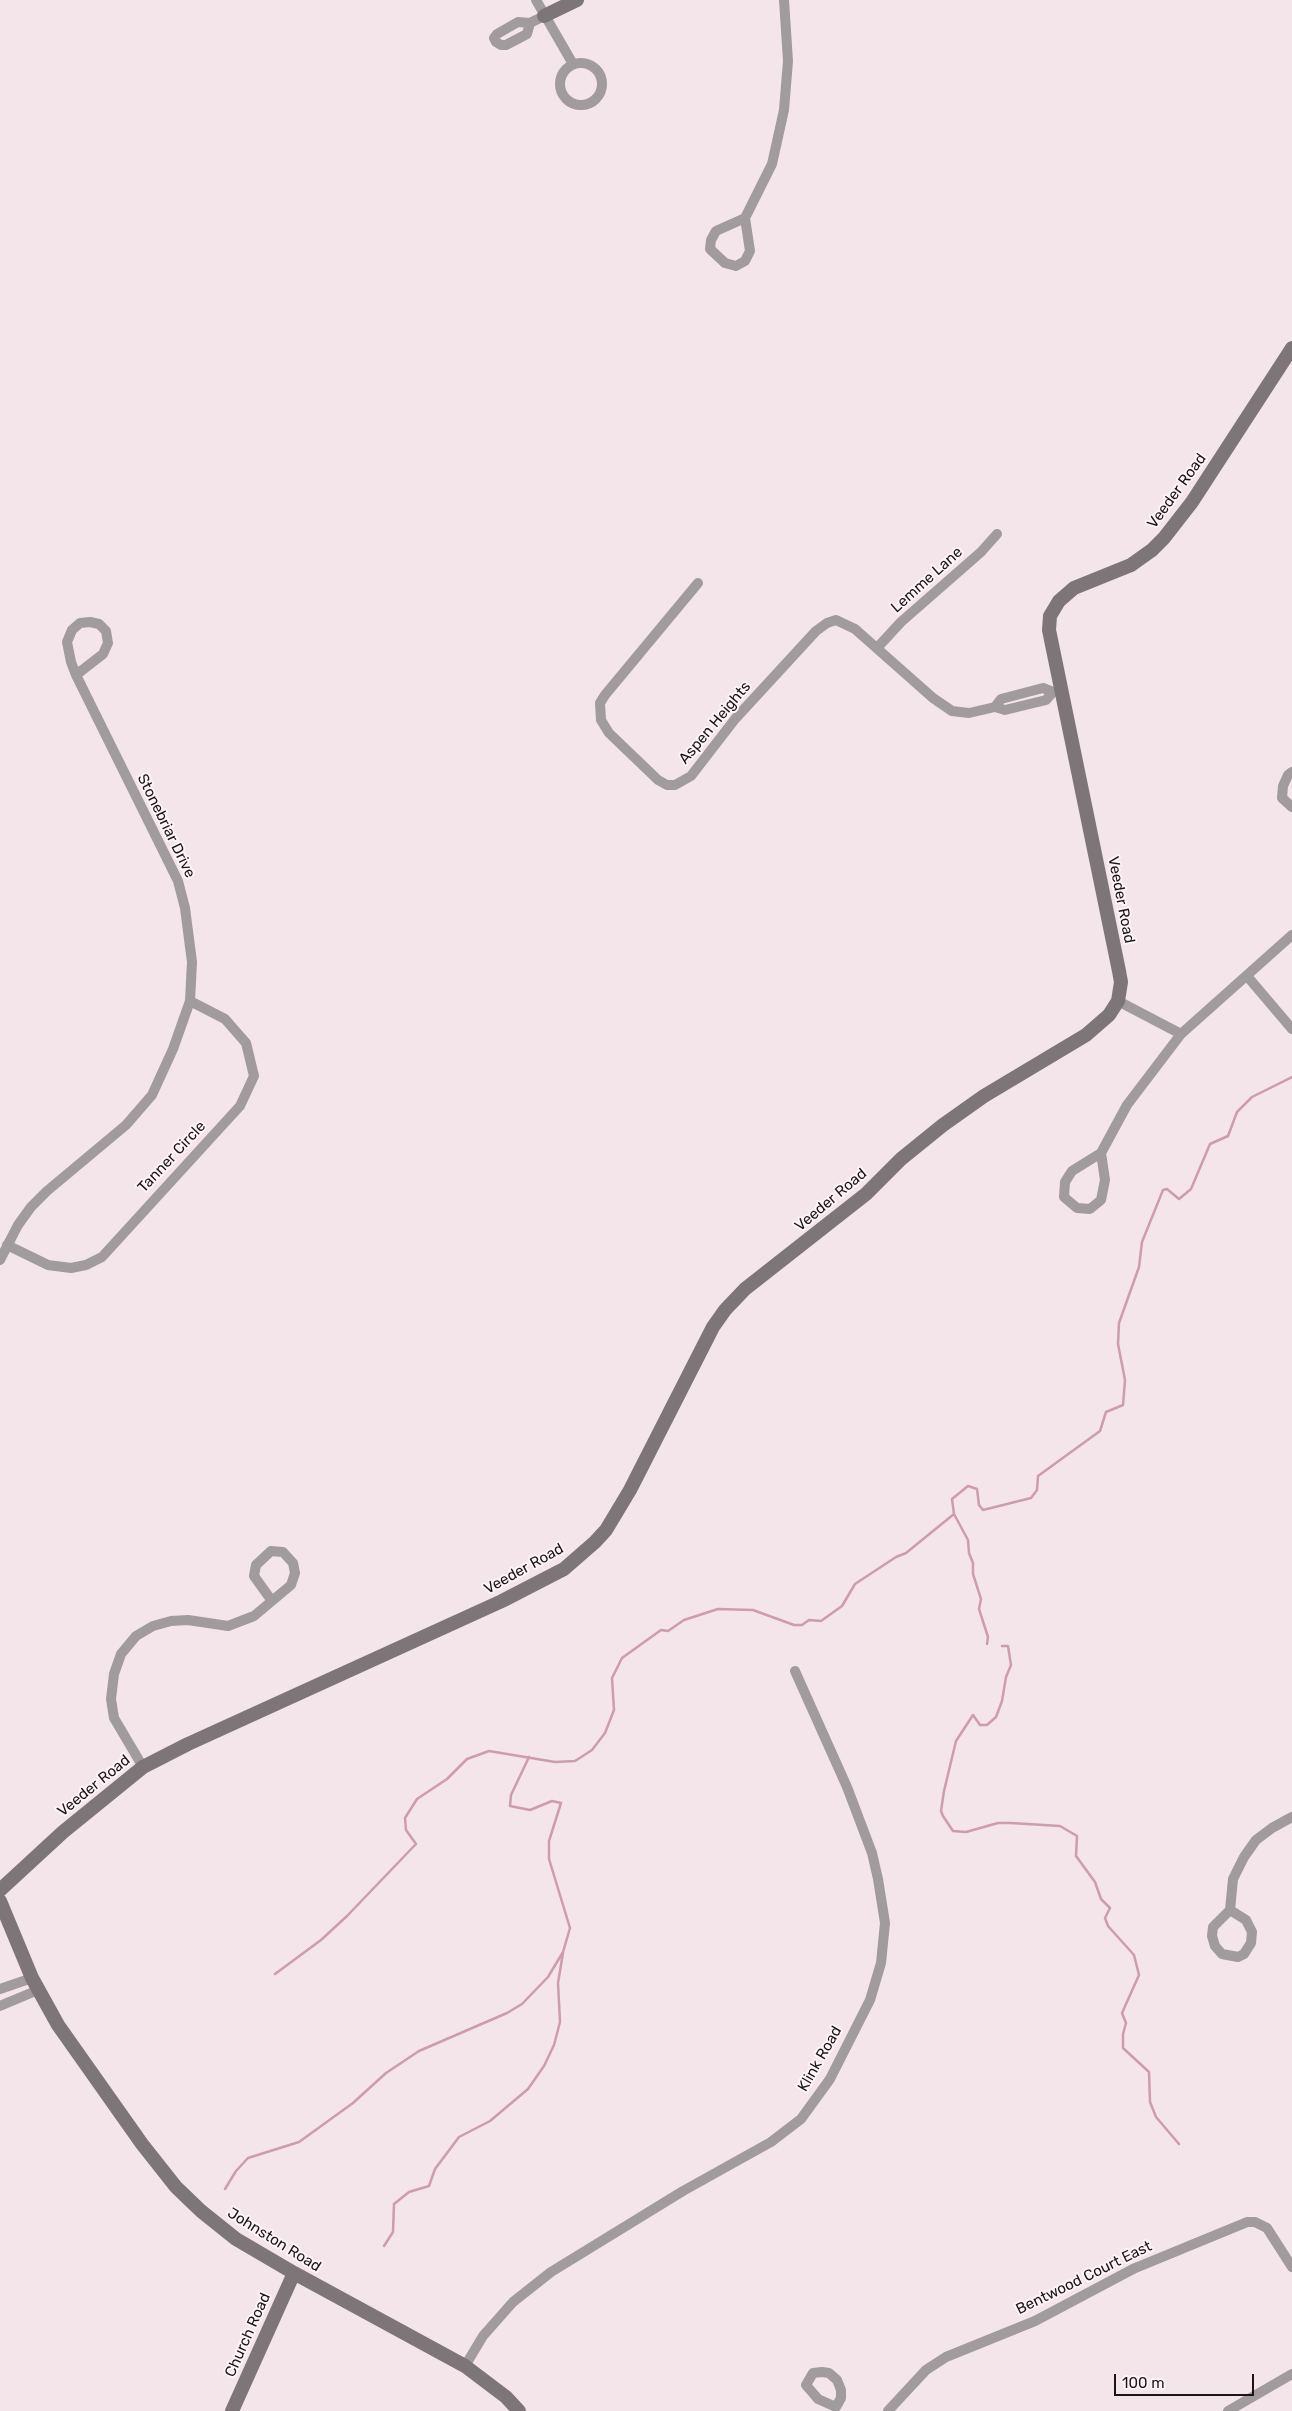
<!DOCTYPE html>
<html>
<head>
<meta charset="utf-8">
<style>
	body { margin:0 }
	#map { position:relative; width:1292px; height:2411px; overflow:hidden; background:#f3e5e9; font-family:Rubik,sans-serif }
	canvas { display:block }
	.scale { position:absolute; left:1114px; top:2374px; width:140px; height:22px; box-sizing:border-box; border:2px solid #1a1617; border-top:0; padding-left:6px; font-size:15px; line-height:18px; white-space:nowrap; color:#1a1617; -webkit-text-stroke:4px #fef3f6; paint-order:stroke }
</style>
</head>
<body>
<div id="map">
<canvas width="1292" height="2411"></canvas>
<div class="scale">100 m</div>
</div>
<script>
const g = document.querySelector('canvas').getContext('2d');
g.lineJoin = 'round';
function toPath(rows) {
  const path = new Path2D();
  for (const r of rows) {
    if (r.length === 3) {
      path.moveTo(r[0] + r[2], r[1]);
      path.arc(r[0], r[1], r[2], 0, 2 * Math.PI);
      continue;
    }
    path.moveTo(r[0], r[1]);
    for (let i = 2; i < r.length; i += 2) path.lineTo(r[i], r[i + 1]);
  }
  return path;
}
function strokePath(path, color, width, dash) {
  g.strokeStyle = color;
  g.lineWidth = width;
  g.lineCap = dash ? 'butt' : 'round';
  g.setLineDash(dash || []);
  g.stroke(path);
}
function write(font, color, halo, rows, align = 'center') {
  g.font = font + ' Rubik,sans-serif';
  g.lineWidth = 4;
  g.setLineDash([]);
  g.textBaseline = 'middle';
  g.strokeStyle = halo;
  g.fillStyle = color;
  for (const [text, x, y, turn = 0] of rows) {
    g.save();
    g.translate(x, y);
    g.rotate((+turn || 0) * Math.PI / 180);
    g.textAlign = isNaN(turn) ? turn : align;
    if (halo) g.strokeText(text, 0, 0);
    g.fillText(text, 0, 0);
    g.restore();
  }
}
strokePath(toPath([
	[987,1644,988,1637,979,1609,981,1599,973,1574,973,1563,969,1553,968,1540,954,1514,952,1499,968,1486,977,1489,979,1505,983,1510,1031,1498,1037,1490,1038,1476,1100,1431,1106,1412,1123,1405,1125,1380,1118,1344,1119,1323,1139,1267,1142,1242,1163,1190,1167,1189,1179,1199,1191,1189,1210,1144,1228,1136,1237,1112,1252,1097,1292,1077],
	[1002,1646,1008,1646,1011,1665,1006,1677,1002,1701,996,1717,987,1725,980,1725,973,1715,956,1741,944,1791,941,1811,943,1816,953,1831,966,1832,998,1823,1011,1823,1060,1826,1077,1836,1076,1856,1095,1882,1101,1899,1110,1908,1105,1918,1108,1926,1134,1955,1139,1975,1122,2013,1126,2023,1123,2034,1123,2048,1149,2072,1150,2102,1156,2117,1179,2144],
	[275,1974,321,1940,347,1916,416,1844,406,1830,405,1818,417,1799,447,1779,467,1759,489,1751,555,1762,575,1761,592,1750,605,1733,614,1710,612,1678,622,1658,661,1630,668,1631,684,1620,718,1609,753,1610,794,1625,802,1625,809,1620,821,1621,842,1606,855,1584,896,1557,906,1553,954,1514],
	[225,2189,236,2171,248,2158,299,2142,353,2103,386,2073,419,2051,507,2013,522,2004,548,1977,563,1952,570,1928,549,1859,549,1841,561,1803,552,1801,530,1810,510,1806,511,1795,529,1757],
	[384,2246,393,2232,394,2204,409,2192,429,2186,435,2169,459,2137,490,2121,528,2089,544,2066,554,2045,560,2022,558,1983,563,1953]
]), '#cd9cad', 2.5);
strokePath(toPath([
	[536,0,573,64],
	[530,23,527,34,506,45,501,45,496,42,494,38,497,34,518,22,530,23,544,16],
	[581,84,21],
	[745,218,772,164,784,110,788,61,784,0],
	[745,218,750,251,745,261,736,266,725,263,710,249,711,240,716,231,745,218],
	[698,583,605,695,600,703,601,720,609,733,658,780,667,785,675,785,691,776,735,719,816,631,827,623,836,620,855,629,933,698,952,711,969,713,995,707,1005,710,1046,700,1053,692],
	[877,648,901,622,981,552,997,534],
	[995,707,1001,699,1043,688,1053,692],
	[1292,772,1288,775,1283,786,1282,798,1292,807],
	[1247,976,1292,1029],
	[1118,1001,1181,1034],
	[1101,1153,1127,1105,1181,1034,1292,935],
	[1101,1153,1105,1180,1101,1200,1090,1209,1077,1208,1064,1197,1065,1182,1072,1171,1101,1153],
	[7,1245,48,1265,71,1268,86,1265,102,1257,240,1106,254,1076,246,1043,225,1019,190,1001],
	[0,1260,18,1225,31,1207,47,1191,126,1125,152,1095,173,1049,190,1001,192,962,185,908,178,881,76,675,71,662,67,642,72,630,80,623,90,622,99,624,106,631,108,643,103,654,76,675],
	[143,1767,114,1718,111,1699,114,1674,121,1654,136,1636,153,1626,171,1621,188,1620,228,1626,254,1616,291,1585,295,1573,293,1563,283,1552,271,1551,256,1565,254,1576,272,1601],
	[1230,1910,1246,1920,1252,1932,1251,1943,1244,1954,1238,1957,1222,1954,1215,1946,1212,1936,1213,1927,1230,1910],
	[1230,1910,1233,1879,1244,1857,1256,1840,1272,1828,1292,1817],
	[0,1989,32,1978],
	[0,2006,38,1990],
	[465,2366,483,2336,513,2302,551,2272,683,2191,771,2142,801,2119,830,2079,870,2000,881,1963,885,1923,878,1879,872,1853,847,1787,795,1671],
	[822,2372,829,2373,837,2380,841,2390,841,2398,836,2407,818,2399,806,2385,813,2373,822,2372],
	[888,2411,926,2370,946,2357,1035,2321,1135,2268,1247,2222,1255,2222,1267,2228,1292,2267],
	[1228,2411,1292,2374]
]), '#a19b9d', 10);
strokePath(toPath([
	[544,16,577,0],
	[0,1890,63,1832,143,1767,188,1744,502,1601,564,1569,595,1542,606,1530,630,1490,713,1327,725,1310,745,1289,866,1194,901,1159,943,1125,984,1096,1086,1035,1109,1015,1118,1001,1121,982,1119,971,1049,630,1050,616,1059,601,1074,588,1131,565,1152,550,1164,538,1192,502,1292,348],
	[0,1901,32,1978,58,2025,142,2144,176,2187,201,2211,236,2239,294,2273,465,2366,506,2397,519,2411],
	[232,2411,294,2273]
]), '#7e7578', 14);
write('15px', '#1a1617', '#fef3f6', [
	["Veeder Road",1177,491,-54],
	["Lemme Lane",927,580,-42],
	["Aspen Heights",715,723,-50],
	["Stonebriar Drive",166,826,64],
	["Veeder Road",1121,900,79],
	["Tanner Circle",172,1157,-47],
	["Veeder Road",831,1200,-40],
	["Veeder Road",524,1569,-29],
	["Veeder Road",94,1786,-39],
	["Klink Road",820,2059,-60],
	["Johnston Road",274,2240,32],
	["Bentwood Court East",1084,2278,-26],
	["Church Road",248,2335,-66]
]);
</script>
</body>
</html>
